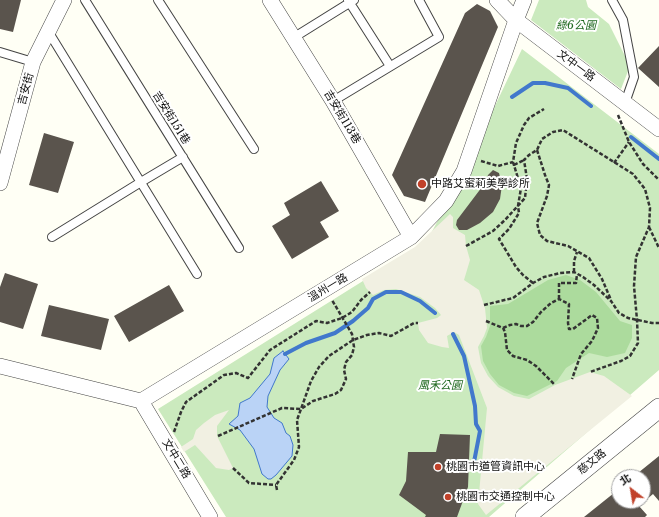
<!DOCTYPE html>
<html>
<head>
<meta charset="utf-8">
<style>
	body { margin:0 }
	#map { position:relative; width:659px; height:517px; overflow:hidden; background:#fffff5; font-family:"Libre Baskerville","Noto Sans TC",serif }
	canvas { display:block }
	.north { position:absolute; left:611px; top:469px; width:40px; height:40px; box-sizing:border-box; background:#fff; border:1px solid #a0a0a0; border-radius:50%; rotate:329deg; font-size:11px; font-weight:700; line-height:16px; text-align:center; color:#111 }
	.north::after { content:''; display:block; margin:auto; width:14px; height:18px; background:#c14129; clip-path:polygon(50% 0,100% 100%,50% 72%,0 100%) }
</style>
</head>
<body>
<div id="map">
<canvas width="659" height="517"></canvas>
<div class="north">北</div>
</div>
<script>
const g = document.querySelector('canvas').getContext('2d');
g.lineJoin = 'round';
function fillPath(path, color) {
  g.fillStyle = color;
  g.fill(path, 'evenodd');
}
function toPath(rows) {
  const path = new Path2D();
  for (const r of rows) {
    path.moveTo(r[0], r[1]);
    for (let i = 2; i < r.length; i += 2) path.lineTo(r[i], r[i + 1]);
  }
  return path;
}
function strokePath(path, color, width, dash) {
  g.strokeStyle = color;
  g.lineWidth = width;
  g.lineCap = dash ? 'butt' : 'round';
  g.setLineDash(dash || []);
  g.stroke(path);
}
function write(font, color, halo, rows, align = 'center') {
  g.font = font + ' "Libre Baskerville","Noto Sans TC",serif';
  g.lineWidth = 4;
  g.setLineDash([]);
  g.textBaseline = 'middle';
  g.strokeStyle = halo;
  g.fillStyle = color;
  for (const [text, x, y, turn = 0] of rows) {
    g.save();
    g.translate(x, y);
    g.rotate((+turn || 0) * Math.PI / 180);
    g.textAlign = isNaN(turn) ? turn : align;
    if (halo) g.strokeText(text, 0, 0);
    g.fillText(text, 0, 0);
    g.restore();
  }
}
fillPath(toPath([
	[539,0,586,0,588,7,609,24,630,66,621,89,531,20],
	[522,49,659,154,659,370,489,517,226,517,158,409,427,241,464,171]
]), '#cbeabe');
fillPath(toPath([
	[566,275,580,280,596,292,620,321,632,325,632,338,625,353,607,357,589,353,566,368,557,381,527,396,514,393,499,385,490,374,483,361,481,346,486,337,490,326,490,306,508,304,548,280]
]), '#acdb9d');
fillPath(toPath([
	[450,214,453,217,453,228,465,235,466,246,470,260,464,280,479,290,485,308,487,328,484,336,478,347,481,363,488,376,498,387,514,396,529,399,555,385,590,372,604,376,632,396,486,515,478,504,487,408,459,335,454,332,447,336,449,348,442,347,428,343,419,330,418,323,437,318,441,315,435,308,420,297,396,289,384,290,373,295,366,288,362,279,415,247],
	[229,410,217,426,217,436,233,468,229,470,216,468,195,445,184,452,181,447,193,439,196,430,204,423,215,415]
]), '#f1f0e2');
const water = toPath([
	[283,351,289,359,280,370,268,396,267,407,274,418,282,423,286,433,290,436,293,445,292,456,276,475,271,479,268,479,262,474,254,449,240,430,229,424,238,416,240,403,250,398,270,374,274,358,283,351]
]);
fillPath(water, '#bad3f6');
strokePath(water, '#4178cc', 1);
strokePath(toPath([
	[512,97,533,83,545,83,568,88,591,106],
	[631,137,659,159],
	[453,334,464,356,475,406,476,424,480,431,474,462],
	[285,354,306,343,335,333,353,321,368,308,373,299,386,292,401,292,420,301,435,313]
]), '#4178cc', 4);
fillPath(toPath([
	[0,0,21,0,13,32,0,29],
	[477,4,490,11,498,27,425,202,404,196,392,175,465,13],
	[659,46,659,87,638,68],
	[44,133,74,142,58,193,29,185],
	[493,170,499,173,502,185,500,199,493,212,480,223,467,230,459,230,456,225,457,220,485,183,488,175],
	[321,181,339,211,320,222,329,237,292,259,272,226,290,215,284,203],
	[5,273,38,284,23,329,0,322,0,287],
	[169,285,184,311,129,342,114,316],
	[49,305,109,319,101,350,41,336],
	[440,434,470,435,468,487,457,517,425,517,426,515,399,495,406,481,408,452,436,452],
	[659,456,659,501,653,494,639,506,647,515,645,517,584,517,619,489,619,501,643,501,643,477,633,477]
]), '#5a544d');
const service = toPath([
	[85,0,239,248],
	[158,0,254,149],
	[348,0,390,66],
	[612,0,623,20,634,77,625,103],
	[48,31,197,274],
	[293,38,354,0],
	[0,52,33,62],
	[333,101,439,37,419,0],
	[52,237,141,182,183,157]
]);
const minor = toPath([
	[270,0,333,101,411,237],
	[497,0,516,20,659,129],
	[0,183,33,62,64,0],
	[0,366,141,401,411,237,446,201,464,171,516,20,524,0],
	[141,401,210,517]
]);
const tertiary = toPath([
	[525,517,659,408]
]);
strokePath(service, '#444', 10);
strokePath(minor, '#444', 16);
strokePath(tertiary, '#444', 20);
strokePath(toPath([
	[618,115,629,142,643,164,659,180],
	[537,150,545,175,549,185,547,196,537,223,540,235,547,241,568,246,589,258,602,279,611,300],
	[481,161,498,166,513,162],
	[614,163,629,142],
	[514,165,524,160],
	[649,227,659,248],
	[466,246,493,231,505,220,525,198,527,179,524,160,529,155,537,150,542,139,553,132,563,130,633,174,645,189,650,208,649,227,636,257,634,286,637,320,638,343,630,356,621,361,590,372],
	[574,272,574,261,577,252],
	[533,283,523,275,516,267,499,239,509,229,519,213,518,206,521,188,513,162,516,143,524,125,529,118,544,109],
	[559,299,559,283,576,283,577,274],
	[484,305,513,298,533,283,544,277,560,273,574,272,583,277,594,285,611,301,619,313,628,318,652,323,659,323],
	[486,321,503,328,505,332,507,350,513,356,527,360,536,366,555,385],
	[503,328,510,325,516,324,521,326,527,326,533,322,541,312,551,303,559,299,569,304,568,323,569,329,573,329,592,315,597,318,598,328,592,341,581,354,572,379],
	[174,432,181,412,186,402,224,375,236,373,248,378,270,350,316,321,327,323,342,318,352,312,361,300,370,292],
	[218,436,282,408,301,409,311,381,319,367,329,356,353,340,367,335,379,333,391,336,414,323,418,323],
	[233,468,249,483,276,485],
	[277,490,276,485,294,460,299,447,297,420,301,409,313,401,335,394,341,390,346,379,344,370,346,362,352,355,354,347,352,334,332,300]
]), '#333', 2.5, [4, 2]);
strokePath(service, '#fff', 8);
strokePath(minor, '#fff', 15);
strokePath(tertiary, '#fff', 19);
for (const [x, y, r, color] of [
	[422,184,5,"#c14129"],
	[438,467,4,"#c14129"],
	[448,497,4,"#c14129"]
]) {
  const dot = new Path2D();
  dot.arc(x, y, r, 0, 2 * Math.PI);
  g.fillStyle = color;
  g.fill(dot);
  strokePath(dot, '#fff', 1.5);
}
write('italic 11px', '#206920', '#fff', [
	["綠6公園",576,26],
	["風禾公園",440,386]
]);
write('11px', '#111', '#fff', [
	["文中一路",576,66,37],
	["吉安街",26,89,-75],
	["吉安街113巷",342,117,59],
	["吉安街151巷",171,118,58],
	["溫州一路",328,288,-31],
	["文中二路",176,459,59],
	["慈文路",592,462,-39]
]);
write('11px', '#111', '#fff', [
	["中路艾蜜莉美學診所",431,184],
	["桃園市道管資訊中心",446,467],
	["桃園市交通控制中心",456,497]
], 'left');
</script>
</body>
</html>
